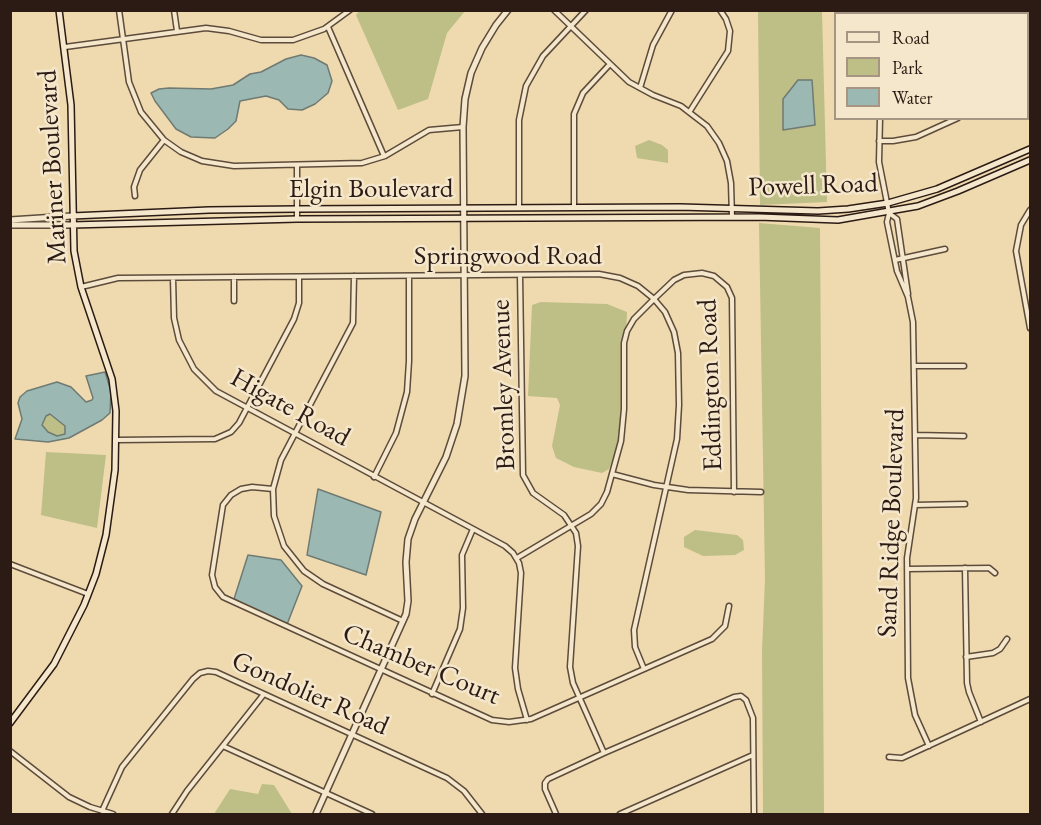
<!DOCTYPE html>
<html>
<head>
<meta charset="utf-8">
<style>
	body { margin:0 }
	#map { position:relative; width:1041px; height:825px; overflow:hidden; background:#efdaaf; font-family:"EB Garamond",serif }
	canvas { display:block }
	.frame { position:absolute; inset:0; border:12px solid #2c1b14; pointer-events:none }
	.legend { position:absolute; left:834px; top:12px; width:195px; height:108px; box-sizing:border-box; background:#f5e7cb; border:2px solid #a59582; margin:0; padding:8px 10px; list-style:none; font-size:18px; color:#2c1b14 }
	.legend li { display:flex; align-items:center; gap:12px; height:30px }
	.legend b { width:30px; border:2px solid #a59582 }
</style>
</head>
<body>
<div id="map">
<canvas width="1041" height="825"></canvas>
<div class="frame"></div>
<ul class="legend">
<li><b style="height:8px;background:#f5e7cb"></b>Road</li>
<li><b style="height:16px;background:#bebe87"></b>Park</li>
<li><b style="height:16px;background:#9bb9b2"></b>Water</li>
</ul>
</div>
<script>
const g = document.querySelector('canvas').getContext('2d');
g.lineJoin = 'round';
function fillPath(path, color) {
  g.fillStyle = color;
  g.fill(path, 'evenodd');
}
function toPath(rows) {
  const path = new Path2D();
  for (const r of rows) {
    path.moveTo(r[0], r[1]);
    for (let i = 2; i < r.length; i += 2) path.lineTo(r[i], r[i + 1]);
  }
  return path;
}
function strokePath(path, color, width, dash) {
  g.strokeStyle = color;
  g.lineWidth = width;
  g.lineCap = dash ? 'butt' : 'round';
  g.setLineDash(dash || []);
  g.stroke(path);
}
function write(font, color, halo, rows, align = 'center') {
  g.font = font + ' "EB Garamond",serif';
  g.lineWidth = 5;
  g.setLineDash([]);
  g.textBaseline = 'middle';
  g.strokeStyle = halo;
  g.fillStyle = color;
  for (const [text, x, y, turn = 0] of rows) {
    g.save();
    g.translate(x, y);
    g.rotate((+turn || 0) * Math.PI / 180);
    g.textAlign = isNaN(turn) ? turn : align;
    if (halo) g.strokeText(text, 0, 0);
    g.fillText(text, 0, 0);
    g.restore();
  }
}
fillPath(toPath([
	[360,10,465,11,447,33,428,99,398,110,356,15],
	[758,11,822,11,827,202,760,205],
	[649,140,662,145,668,150,668,163,637,158,635,146],
	[759,223,820,228,824,814,763,814,762,651,765,579],
	[541,302,607,304,627,312,623,410,618,446,609,469,602,473,574,467,556,458,552,446,560,405,557,398,528,396,532,305],
	[50,414,65,426,65,434,57,437,48,432,42,426,46,416],
	[46,452,106,455,97,528,41,515],
	[695,530,737,535,743,540,744,550,735,555,703,556,684,547,684,537],
	[262,784,274,785,292,814,214,814,230,789,258,794]
]), '#bebe87');
const water = toPath([
	[301,55,314,58,327,65,332,81,328,93,315,104,302,110,288,109,279,100,266,96,240,101,236,121,228,129,215,138,191,137,176,129,155,101,151,93,159,89,169,88,211,89,233,85,250,74,261,72,286,59,301,55],
	[798,80,812,80,815,125,783,130,783,99,798,80],
	[105,372,111,391,110,413,102,420,69,438,48,442,15,439,22,419,18,403,20,397,27,391,57,382,71,387,86,402,92,400,93,398,86,376,105,372],
	[50,414,65,426,65,434,57,436,48,432,42,425,46,416,50,414],
	[318,489,381,512,366,575,307,555,318,489],
	[248,555,281,560,302,586,286,627,234,599,248,555]
]);
fillPath(water, '#9bb9b2');
strokePath(water, '#6f7a73', 1.5);
const minor = toPath([
	[119,10,129,82,141,112,164,140,181,152,202,161,234,166,362,163,385,156,429,130,463,127],
	[174,10,177,31],
	[554,10,629,82,653,95,681,106,707,126,719,143,727,161,731,183,732,217],
	[930,14,936,10],
	[328,27,384,156],
	[65,47,206,28,229,31,261,40,293,40,324,29,350,10],
	[1028,87,1030,86],
	[640,88,653,45,672,10],
	[690,111,728,51,730,31,726,19,720,10],
	[880,118,879,162,889,213,887,222,897,271,908,297,913,322,916,498,907,558,908,678,915,715,929,746],
	[879,141,893,141,916,137,958,118],
	[297,165,297,219],
	[135,196,134,187,140,170,164,140],
	[519,207,519,120,526,86,543,56,586,10],
	[574,207,574,114,583,93,610,64],
	[1030,210,1021,225,1016,251,1030,328],
	[889,213,897,219,908,294],
	[895,260,945,249],
	[520,275,523,475,533,493,564,515,576,533,578,546,570,667,573,683,604,753],
	[354,276,353,323,281,460,273,489,274,516,284,546,304,571,323,584,403,621],
	[234,277,234,301],
	[173,278,174,318,179,340,194,369,216,391,505,546,513,553,519,563,521,573,515,668,518,689,527,720],
	[81,287,118,278,599,274,620,278,638,286,654,299,665,312,674,332,678,353,679,405,677,439,634,630,635,647,644,669],
	[915,366,964,366],
	[915,435,964,436],
	[116,440,215,439,231,432,239,423,294,319,299,303,299,277],
	[612,474,654,485,688,490,761,492],
	[374,477,396,433,407,392,409,361,409,276],
	[273,489,252,487,241,489,231,495,223,505,212,575,215,587,223,597,492,720,509,722,531,719,712,639,725,626,729,606],
	[915,505,965,504],
	[517,558,591,514,601,504,607,492,621,441,624,409,624,343,627,331,634,319,654,299,674,280,684,275,702,273,714,276,727,287,732,298,734,492],
	[10,564,88,594],
	[965,568,967,683,969,692,981,722],
	[907,569,989,568,995,573],
	[966,657,993,653,1000,649,1007,639],
	[432,694,460,629,463,608,462,555,473,529],
	[223,746,372,814],
	[10,751,69,797,90,807,113,814],
	[889,757,902,758,1030,699],
	[102,811,122,767,193,679,200,673,208,671,216,672,447,778,464,791,482,814],
	[172,814,187,791,264,694],
	[556,814,545,789,545,783,548,779,604,753,734,697,741,696,746,700,753,718,754,814],
	[620,814,753,755]
]);
const tertiary = toPath([
	[10,220,72,216],
	[10,225,72,225],
	[316,814,406,614,408,601,406,562,408,539,415,519,446,457,457,424,465,376,463,127,465,99,471,73,482,48,496,25,508,10]
]);
const secondary = toPath([
	[72,216,209,210,297,209,680,207,818,211,848,209,888,203,937,189,1030,149],
	[72,225,297,219,759,217,838,220,918,206,958,191,1030,160],
	[10,723,54,664,84,605,96,574,106,535,115,470,116,411,112,379,81,287,74,251,71,105,59,10]
]);
strokePath(minor, '#5d4b3b', 7);
strokePath(tertiary, '#5d4b3b', 8);
strokePath(secondary, '#2c1b14', 8);
strokePath(minor, '#f5e7cb', 4);
strokePath(tertiary, '#f5e7cb', 5);
strokePath(secondary, '#f5e7cb', 5);
write('27px', '#2c1b14', '#f5e7cb', [
	["Mariner Boulevard",53,167,-93],
	["Powell Road",813,186,-2],
	["Elgin Boulevard",371,190],
	["Springwood Road",508,257],
	["Bromley Avenue",504,385,-92],
	["Eddington Road",711,385,-92],
	["Higate Road",290,408,29],
	["Sand Ridge Boulevard",892,523,-88],
	["Chamber Court",421,665,23],
	["Gondolier Road",310,694,24]
]);
</script>
</body>
</html>
